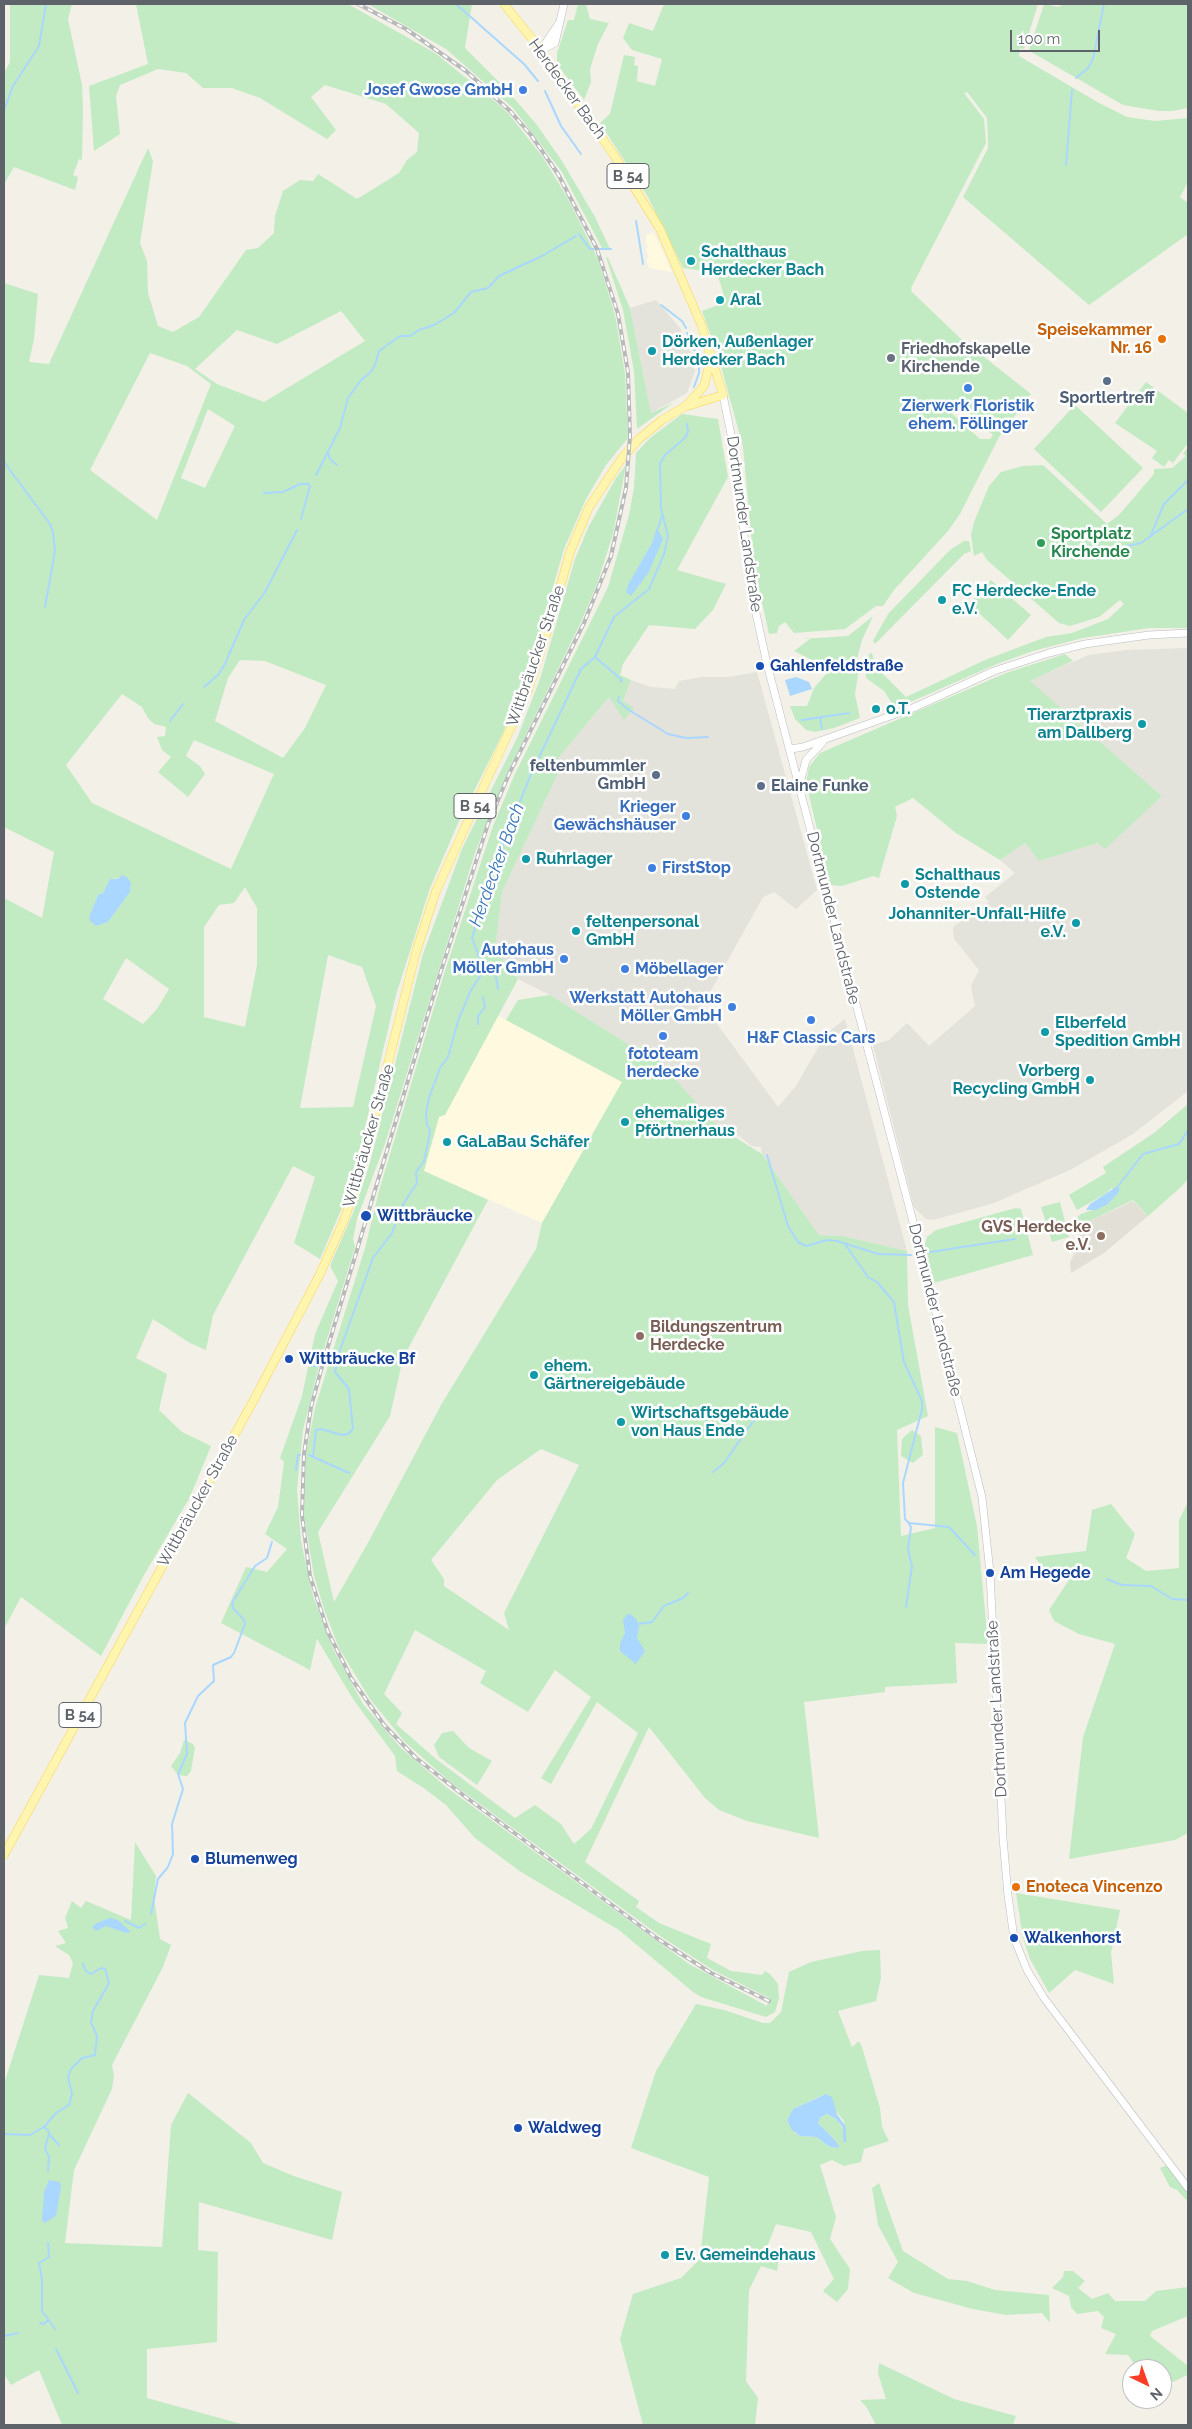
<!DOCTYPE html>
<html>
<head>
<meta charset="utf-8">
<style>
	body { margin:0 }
	#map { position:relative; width:1192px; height:2429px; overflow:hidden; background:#f2f0e7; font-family:Raleway,sans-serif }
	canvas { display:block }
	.frame { position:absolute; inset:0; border:5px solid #5e6369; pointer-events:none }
	.north { position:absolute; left:1122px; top:2359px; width:50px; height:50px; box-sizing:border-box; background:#fff; border:1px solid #bfc1c3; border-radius:50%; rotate:138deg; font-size:14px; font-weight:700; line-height:20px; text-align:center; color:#5e6369 }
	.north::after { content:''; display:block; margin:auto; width:18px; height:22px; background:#f93e26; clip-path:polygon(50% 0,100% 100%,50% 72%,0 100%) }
	.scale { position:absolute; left:1010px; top:30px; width:90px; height:22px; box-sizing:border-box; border:2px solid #5e6369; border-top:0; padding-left:6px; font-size:15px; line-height:18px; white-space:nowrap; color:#5e6369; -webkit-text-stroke:4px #fff; paint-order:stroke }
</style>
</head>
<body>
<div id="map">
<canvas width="1192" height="2429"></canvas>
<div class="frame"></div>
<div class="north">N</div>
<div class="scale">100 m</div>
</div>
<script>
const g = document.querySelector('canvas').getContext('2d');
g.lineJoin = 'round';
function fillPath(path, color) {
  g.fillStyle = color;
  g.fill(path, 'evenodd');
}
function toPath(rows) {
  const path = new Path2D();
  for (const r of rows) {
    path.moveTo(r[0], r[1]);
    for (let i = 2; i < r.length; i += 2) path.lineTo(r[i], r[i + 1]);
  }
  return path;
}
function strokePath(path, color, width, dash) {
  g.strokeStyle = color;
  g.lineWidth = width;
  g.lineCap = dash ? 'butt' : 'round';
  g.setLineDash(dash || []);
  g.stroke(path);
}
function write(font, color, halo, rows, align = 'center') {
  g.font = font + ' Raleway,sans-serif';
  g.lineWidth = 5;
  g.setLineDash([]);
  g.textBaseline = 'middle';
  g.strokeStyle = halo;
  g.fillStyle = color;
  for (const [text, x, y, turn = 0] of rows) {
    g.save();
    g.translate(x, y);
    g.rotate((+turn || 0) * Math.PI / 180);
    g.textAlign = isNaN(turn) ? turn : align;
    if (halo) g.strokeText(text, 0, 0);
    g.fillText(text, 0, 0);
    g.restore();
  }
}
fillPath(toPath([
	[653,232,659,243,672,272,649,268,646,259,649,258,646,249,649,247,646,244,646,235],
	[497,1015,622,1082,542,1223,424,1171,439,1117,445,1115]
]), '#fff9df');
fillPath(toPath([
	[656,300,680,328,689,347,695,371,687,393,651,413,630,308],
	[1188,648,1188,1091,1133,1134,1070,1170,994,1203,933,1220,926,1219,914,1207,873,1045,889,1040,907,1023,929,1046,975,1006,971,986,979,970,954,939,953,927,989,902,985,897,1015,873,1000,860,1025,843,1039,861,1098,843,1162,796,1029,681,1089,655,1127,650],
	[757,672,817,890,796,909,774,892,763,897,703,1005,778,1107,796,1086,826,1034,845,1019,907,1251,843,1236,819,1235,762,1154,761,1147,752,1146,739,1136,717,1126,694,1107,646,1047,631,1046,550,995,518,979,495,949,502,892,561,767,556,761,609,697,623,701,631,680,651,687,675,689,679,681,702,677,729,677]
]), '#e3e2db');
fillPath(toPath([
	[1133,1201,1148,1216,1104,1253,1071,1273,1070,1262,1079,1245,1077,1227]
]), '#e2dfd6');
fillPath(toPath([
	[10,4,72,4,68,19,82,85,83,109,82,160,79,159,73,175,78,177,75,190,14,167,4,184,4,73,10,62],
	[136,4,348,4,435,53,490,97,508,113,542,156,567,197,598,259,615,315,625,373,628,438,606,465,586,499,564,549,532,659,503,733,459,821,430,888,396,995,359,1153,341,1210,320,1259,294,1243,315,1177,293,1166,213,1315,206,1350,190,1343,153,1319,136,1358,167,1374,159,1410,182,1432,211,1446,190,1497,144,1575,101,1656,21,1597,4,1629,4,898,42,918,54,852,4,827,4,283,38,294,34,339,29,362,49,364,148,148,153,161,140,243,147,261,148,293,158,326,173,332,199,317,246,250,258,248,274,233,275,216,283,191,300,180,313,181,318,174,357,199,399,173,407,160,417,152,419,133,386,104,325,85,311,97,336,130,327,139,260,98,232,88,203,88,186,73,158,69,120,85,116,96,120,134,94,151,89,86,148,64],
	[341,311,365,341,264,402,217,384,195,369,237,330,277,344],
	[150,353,187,366,211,384,157,520,90,470],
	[208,409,235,426,205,488,181,478],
	[240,660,265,661,326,685,305,728,283,758,215,721,228,678],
	[122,694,142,707,148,718,154,724,166,727,165,736,157,737,162,750,171,757,158,772,188,797,205,774,200,766,186,756,194,740,274,774,231,869,92,803,66,765],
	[128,878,131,883,130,892,108,922,96,926,91,913,98,895,103,893,110,879],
	[245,887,257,908,257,965,245,1027,204,1017,204,927,219,905,234,903],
	[328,955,362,967,376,1006,353,1107,300,1108],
	[126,958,169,989,157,1009,143,1024,103,999],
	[368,4,472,4,465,48,506,89,537,125,562,161,595,217,610,249,602,248,562,172,513,108,446,49],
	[578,4,586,4,590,19,609,23,598,44,590,69,591,82,584,100,557,64,557,53,568,20,574,20],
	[664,4,1038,4,1024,49,1020,48,1019,56,1099,103,1127,117,1155,121,1188,118,1188,182,1180,197,1188,203,1188,234,1089,305,963,197,988,148,988,142,987,118,967,92,964,93,984,119,986,143,911,288,912,292,960,338,1031,394,999,437,960,514,948,531,894,590,883,606,876,606,845,629,794,633,785,622,779,626,777,633,769,634,754,566,743,447,718,355,702,311,726,302,717,273,683,268,648,197,600,123,610,114,624,55,635,57,634,65,638,66,637,81,655,86,662,59,632,50,623,38,629,23,653,31],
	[958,403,993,435,990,439,980,439,950,412],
	[1044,4,1058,7,1065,4,1188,4,1188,108,1173,111,1159,111,1123,105,1033,53,1029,50],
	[606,257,608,258,630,308,651,413,673,403,637,429,634,371,623,310],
	[1146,382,1188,413,1188,443,1173,463,1169,460,1164,467,1152,458,1157,451,1115,423],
	[1075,405,1143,468,1101,512,1034,449],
	[682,414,718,419,728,477,677,570,726,584,713,610,695,629,649,625,623,664,620,675,631,680,623,701,634,708,624,720,609,697,556,761,561,767,502,892,495,949,518,979,445,1115,439,1117,424,1171,488,1200,403,1358,390,1416,318,1532,334,1602,369,1541,441,1405,536,1249,542,1223,622,1082,506,1020,518,1000,550,995,631,1046,646,1047,717,1126,762,1154,819,1235,843,1236,907,1251,908,1305,928,1416,897,1430,901,1536,935,1528,935,1427,957,1433,977,1526,988,1644,955,1643,957,1683,885,1687,885,1692,804,1702,819,1838,747,1821,719,1810,705,1798,649,1727,585,1862,639,1901,636,1907,659,1923,711,1944,707,1958,731,1971,762,1975,765,1971,770,1974,778,1984,779,1998,775,2012,766,2017,701,1997,693,1992,619,1930,521,1872,475,1838,446,1805,425,1789,397,1771,395,1756,353,1699,317,1639,310,1670,221,1623,246,1567,267,1572,287,1549,265,1534,278,1507,284,1462,280,1458,302,1396,315,1334,338,1281,330,1266,353,1213,369,1166,423,954,462,849,518,736,540,679,575,559,589,526,616,478,626,465,613,534,597,584,581,622,507,773,475,853,386,1141,357,1219,353,1239,355,1247,320,1362,303,1430,297,1489,301,1541,313,1596,334,1651,363,1704,400,1747,446,1787,657,1941,689,1964,767,2006,769,1998,713,1970,660,1936,450,1782,405,1742,370,1699,339,1648,325,1612,314,1576,304,1515,306,1453,315,1408,365,1248,379,1191,444,974,493,826,514,776,608,587,629,515,634,488,636,453,650,438],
	[541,1449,579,1465,504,1613,509,1630,444,1586,444,1579,431,1560,497,1480],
	[415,1630,486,1671,480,1683,528,1712,555,1670,591,1697,541,1778,551,1784,597,1702,638,1733,591,1829,574,1844,561,1824,535,1805,515,1818,436,1759,396,1724,402,1713,384,1694],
	[1188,447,1188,628,1149,628,1083,638,1033,651,997,664,899,707,893,705,884,691,866,678,866,664,869,654,872,653,875,666,906,697,985,660,1046,637,1072,633,1108,619,1124,604,1120,600,1099,617,1070,626,1059,623,987,560,982,552,974,556,971,535,974,522,989,486,1001,472,1023,466,1043,465,1107,524,1119,515,1154,474,1154,469,1172,468,1186,456,1183,454],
	[964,541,969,541,971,551,964,554,875,644,873,641,888,614,950,550],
	[991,580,1031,615,1008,640,969,604],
	[873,616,862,640,857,659,860,662,855,694,860,718,834,728,815,732,806,730,795,719,790,706,807,706,814,688,827,673,829,664,812,660,794,651,810,639,802,639,848,636],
	[1065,654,1073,661,1030,681,1162,796,1105,849,1098,843,1039,861,1025,843,1000,860,956,833,913,798,895,807,897,816,879,878,873,876,842,886,830,885,806,782,809,767,820,753,1006,673],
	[1188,1104,1188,1179,1181,1187,1148,1216,1133,1200,1077,1227,1075,1219,1081,1214,1108,1204,1114,1192,1112,1188,1105,1194,1077,1210,1069,1195,1106,1173,1103,1167,1154,1133],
	[1060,1202,1069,1237,1052,1242,1041,1207],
	[1016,1208,1021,1209,1033,1255,934,1283,924,1248,927,1237,936,1230],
	[912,1430,921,1436,923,1455,913,1463,901,1456,902,1439],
	[1188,1502,1188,1833,1175,1840,1069,1859,1083,1737,1115,1644,1079,1634,1054,1621,1049,1610,1069,1580,1046,1572,1035,1557,1086,1551,1092,1510,1111,1504,1135,1534,1126,1558,1146,1571,1179,1568,1179,1520],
	[453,1731,469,1748,492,1761,477,1785,439,1757,434,1745,442,1733],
	[184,1740,193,1744,195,1748,191,1771,187,1776,178,1775,171,1766,180,1753],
	[135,1842,156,1876,154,1898,160,1939,171,1945,163,1967,112,2065,114,2076,112,2089,74,2170,65,2243,162,2247,171,2125,188,2093,251,2143,263,2163,294,2176,342,2192,332,2240,199,2202,198,2250,218,2252,217,2342,147,2349,147,2398,245,2425,62,2425,39,2370,11,2385,4,2374,4,2084,39,1975,69,1978,73,1963,69,1955,55,1946,66,1943,58,1931,68,1928,65,1918,72,1901,81,1908,86,1901,131,1920],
	[1016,1893,1120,1910,1111,1953,1114,1984,1075,1970,1049,1993,1030,1959,1023,1938],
	[880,1950,881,1978,876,2001,838,2011,852,2047,859,2041,862,2047,880,2108,882,2127,889,2141,864,2149,861,2162,844,2166,832,2160,820,2165,836,2217,830,2239,850,2269,848,2289,837,2302,823,2291,834,2279,811,2232,776,2224,767,2247,779,2258,777,2271,761,2266,749,2290,746,2381,758,2398,755,2425,643,2425,620,2339,633,2294,681,2278,700,2259,709,2177,631,2148,656,2071,696,2004,724,2010,763,2023,770,2023,781,2012,789,1972,811,1962,862,1951],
	[823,2095,844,2121,844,2144,843,2129,836,2119,827,2114,821,2117,818,2123,835,2140,838,2148,830,2147,816,2137,800,2136,795,2133,787,2120,793,2109],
	[1170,2164,1188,2188,1188,2202,1177,2190,1170,2187,1160,2168],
	[879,2183,903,2251,948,2279,967,2281,995,2290,1049,2295,1050,2323,1042,2313,1006,2315,973,2309,914,2293,888,2278,898,2262,878,2225,872,2188],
	[1064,2271,1073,2271,1085,2281,1078,2288,1092,2299,1108,2293,1115,2301,1145,2301,1156,2291,1188,2287,1188,2316,1152,2331,1150,2336,1188,2366,1188,2378,1187,2375,1173,2382,1162,2381,1162,2369,1138,2369,1128,2355,1105,2354,1116,2334,1101,2328,1104,2317,1098,2311,1077,2314,1071,2307,1069,2296,1052,2288,1063,2277],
	[879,2363,954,2399,1016,2416,1013,2425,876,2425,867,2408,860,2400,886,2399,878,2373]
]), '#c2ebc3');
fillPath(toPath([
	[657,527,663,539,649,572,631,596,626,592,628,585,652,543],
	[796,677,809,682,812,689,790,696,785,680],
	[122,875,128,878,131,883,130,892,108,922,96,926,90,921,89,917,98,895,103,893,110,879,118,879],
	[1119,1185,1119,1192,1108,1204,1096,1210,1086,1210,1090,1204],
	[627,1614,632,1615,636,1619,639,1627,637,1638,645,1651,636,1664,620,1651,620,1643,625,1633,623,1620],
	[110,1918,118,1920,131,1932,126,1933,106,1926,96,1931,92,1927,97,1923],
	[826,2094,832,2097,837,2114,846,2127,846,2143,843,2141,843,2128,836,2119,827,2114,821,2117,818,2123,835,2140,839,2146,838,2148,830,2147,816,2137,800,2136,792,2130,787,2120,793,2109],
	[49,2180,60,2182,61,2187,56,2216,45,2223,42,2220,44,2192]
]), '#aad7ff');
strokePath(toPath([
	[456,4,524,64,538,81],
	[1076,78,1088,68,1093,59,1104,4],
	[545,91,561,126,581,154],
	[4,110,13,86,39,46,46,4],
	[1066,165,1072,90],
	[636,221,643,264],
	[579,234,590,249,611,249],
	[661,305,682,321,686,328],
	[687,333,699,360,699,373,694,387],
	[328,453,330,459,337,465],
	[4,462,50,524,53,532,55,551,45,607],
	[316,475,340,428,348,398,361,380,370,373,375,365,379,351,400,336,410,336,419,330,434,325,454,313,471,292,488,288,499,276,542,256,576,236],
	[264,493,283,492,300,484,308,484,310,486,301,519],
	[658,528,662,516],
	[1150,537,1164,504,1188,480],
	[1127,546,1141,543,1188,509],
	[595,657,622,680,620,682],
	[204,687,218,675,225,664,244,620,265,592,297,530],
	[619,697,618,701,629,710,668,734,686,738,708,737],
	[820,717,822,729],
	[802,720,849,713],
	[170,721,183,704],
	[495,971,498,989],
	[478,1024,478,1016,485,1007,483,997],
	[767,1155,788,1226,798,1242,806,1246,827,1240,837,1241,878,1254,911,1255],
	[1119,1185,1143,1154,1179,1144,1188,1130],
	[845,1244,868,1277,877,1282,894,1302,904,1362,922,1401,922,1409,903,1483,905,1519,909,1523,949,1527,975,1555],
	[930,1252,1015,1239],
	[305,1362,313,1366,320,1366],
	[309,1455,349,1473],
	[313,1457,316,1430,321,1429,342,1435,348,1434,353,1429,349,1389,335,1372,339,1353,373,1258,392,1233,402,1206,417,1183,416,1172,424,1161,429,1138,430,1129,427,1125,426,1113,429,1098,440,1068,448,1057,458,1021,470,992,480,976,481,962,472,938,489,880,531,774,581,669,595,657,614,617,649,589,664,554,668,536,661,508,660,464,665,455,685,438,688,432,687,424],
	[296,1470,298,1455,300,1455],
	[713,1472,724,1463,754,1420,777,1407],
	[1043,1577,1076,1578],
	[1085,1578,1090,1578],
	[1107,1579,1122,1585,1151,1586,1172,1599,1188,1600],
	[906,1607,912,1566,908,1550,911,1527,909,1524],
	[638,1624,652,1622,664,1606,683,1598,688,1593],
	[151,1914,158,1879,168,1867,173,1854,172,1824,183,1789,178,1774,187,1754,185,1723,198,1696,214,1681,213,1665,231,1657,234,1653,245,1624,244,1620,233,1608,232,1603,255,1566,267,1558,272,1542],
	[125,1921,139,1928,145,1924],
	[4,2134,30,2135,44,2127],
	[49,2134,59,2145],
	[48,2171,49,2157,45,2148,49,2134,48,2130,44,2127,56,2113,69,2105,72,2094,68,2077,71,2069,82,2058,95,2055,97,2036,91,2022,93,2011,109,1983,105,1969,101,1968,91,1974,86,1971,83,1964],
	[48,2243,49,2257,39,2263,42,2279,42,2311,55,2329],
	[40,2323,44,2324,48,2320],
	[4,2336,18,2333],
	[56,2349,78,2393]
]), '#aad7ff', 2);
const secondary = toPath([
	[541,50,555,43,564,4],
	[541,50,559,23],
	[723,395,734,449,750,586,767,664,910,1210,982,1497,990,1573,1003,1838,1008,1896,1014,1938,1027,1970,1044,1998,1188,2188],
	[791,749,803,747,913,708,994,671,1049,653,1085,644,1149,635,1188,633],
	[800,783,806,760,823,742]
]);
const primary = toPath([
	[686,406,704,386,711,358],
	[4,1855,257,1394,320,1274,344,1220,362,1167,416,952,436,891,528,690,550,623,570,552,589,507,622,458,639,439,662,420,684,407,723,395,701,324,660,229,614,155,536,44,504,4]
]);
strokePath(secondary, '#babdc4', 8);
strokePath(primary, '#fed554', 9);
strokePath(secondary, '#fff', 7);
strokePath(primary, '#fff5af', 8);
const rail = toPath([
	[358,4,406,29,466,71,510,111,531,135,558,174,597,249,618,314,628,372,630,436,626,488,611,556,584,623,509,774,488,824,440,974,323,1363,311,1407,304,1454,302,1515,310,1576,328,1632,351,1678,384,1725,416,1758,467,1798,658,1939,711,1973,769,2001]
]);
strokePath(rail, '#b8b9ba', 4);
strokePath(rail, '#fff', 2, [5.5]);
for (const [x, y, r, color] of [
	[523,90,5,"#3f7fe0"],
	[691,261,5,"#0f9aa8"],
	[720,300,5,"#0f9aa8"],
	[1162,339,5,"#e8710a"],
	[652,351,5,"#0f9aa8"],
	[891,358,5,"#6b7280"],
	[1107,381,5,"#5c6f8a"],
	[968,388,5,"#3f7fe0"],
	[1041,543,5,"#2e9e5b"],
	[942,600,5,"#0f9aa8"],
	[760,666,5,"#1a4fb4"],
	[876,709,5,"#0f9aa8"],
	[1142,724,5,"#0f9aa8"],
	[656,775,5,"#5c6f8a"],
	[761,786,5,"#5c6f8a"],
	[686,816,5,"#3f7fe0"],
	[526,859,5,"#0f9aa8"],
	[652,868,5,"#3f7fe0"],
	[905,884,5,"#0f9aa8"],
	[1076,923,5,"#0f9aa8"],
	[576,931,5,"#0f9aa8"],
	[564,959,5,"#3f7fe0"],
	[625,969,5,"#3f7fe0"],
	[732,1007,5,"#3f7fe0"],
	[811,1020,5,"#3f7fe0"],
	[1045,1032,5,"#0f9aa8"],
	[663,1036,5,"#3f7fe0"],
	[1090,1080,5,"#0f9aa8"],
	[625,1122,5,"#0f9aa8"],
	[447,1142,5,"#0f9aa8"],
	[366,1216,6,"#1a4fb4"],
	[1101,1236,5,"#8d6e63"],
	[640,1336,5,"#8d6e63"],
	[289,1359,5,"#1a4fb4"],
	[534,1375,5,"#0f9aa8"],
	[621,1422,5,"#0f9aa8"],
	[990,1573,5,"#1a4fb4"],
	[195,1859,5,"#1a4fb4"],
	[1016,1887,5,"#e8710a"],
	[1014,1938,5,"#1a4fb4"],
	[518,2128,5,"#1a4fb4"],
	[665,2255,5,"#0f9aa8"]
]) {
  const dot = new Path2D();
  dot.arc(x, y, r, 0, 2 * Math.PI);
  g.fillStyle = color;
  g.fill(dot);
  strokePath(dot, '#fff', 2);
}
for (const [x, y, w] of [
	[628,176,42],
	[475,806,42],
	[80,1715,42]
]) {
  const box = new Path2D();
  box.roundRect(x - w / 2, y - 12.5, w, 25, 4);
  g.fillStyle = '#fff';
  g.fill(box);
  strokePath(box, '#5e6369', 1);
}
write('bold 15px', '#5e6369', null, [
	["B 54",628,176],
	["B 54",475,806],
	["B 54",80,1715]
]);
write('16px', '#5e6369', '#fff', [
	["Herdecker Bach",567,89,54],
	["Dortmunder Landstraße",744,524,82],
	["Wittbräucker Straße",536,656,-71],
	["Dortmunder Landstraße",833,918,76],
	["Wittbräucker Straße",369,1136,-74],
	["Dortmunder Landstraße",935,1310,76],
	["Wittbräucker Straße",198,1501,-61],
	["Dortmunder Landstraße",997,1709,-93]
]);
write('bold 16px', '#366cbe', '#fff', [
	["Josef Gwose GmbH",513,90],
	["Zierwerk Floristik",968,406,"center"],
	["ehem. Föllinger",968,424,"center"],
	["Krieger",676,807],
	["Gewächshäuser",676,825],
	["FirstStop",662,868,"left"],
	["Autohaus",554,950],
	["Möller GmbH",554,968],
	["Möbellager",635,969,"left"],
	["Werkstatt Autohaus",722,998],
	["Möller GmbH",722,1016],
	["H&F Classic Cars",811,1038,"center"],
	["fototeam",663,1054,"center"],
	["herdecke",663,1072,"center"]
], 'right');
write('bold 16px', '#0d838f', '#fff', [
	["Schalthaus",701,252],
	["Herdecker Bach",701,270],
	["Aral",730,300],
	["Dörken, Außenlager",662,342],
	["Herdecker Bach",662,360],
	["FC Herdecke-Ende",952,591],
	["e.V.",952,609],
	["o.T.",886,709],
	["Tierarztpraxis",1132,715,"right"],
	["am Dallberg",1132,733,"right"],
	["Ruhrlager",536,859],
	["Schalthaus",915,875],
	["Ostende",915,893],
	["Johanniter-Unfall-Hilfe",1066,914,"right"],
	["e.V.",1066,932,"right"],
	["feltenpersonal",586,922],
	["GmbH",586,940],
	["Elberfeld",1055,1023],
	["Spedition GmbH",1055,1041],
	["Vorberg",1080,1071,"right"],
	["Recycling GmbH",1080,1089,"right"],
	["ehemaliges",635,1113],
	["Pförtnerhaus",635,1131],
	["GaLaBau Schäfer",457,1142],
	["ehem.",544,1366],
	["Gärtnereigebäude",544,1384],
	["Wirtschaftsgebäude",631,1413],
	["von Haus Ende",631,1431],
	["Ev. Gemeindehaus",675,2255]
], 'left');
write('bold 16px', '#c56008', '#fff', [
	["Speisekammer",1152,330],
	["Nr. 16",1152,348],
	["Enoteca Vincenzo",1026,1887,"left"]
], 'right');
write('bold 16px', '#5b616d', '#fff', [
	["Friedhofskapelle",901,349],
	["Kirchende",901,367]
], 'left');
write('bold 16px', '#4e5e75', '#fff', [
	["Sportlertreff",1107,398],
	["feltenbummler",646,766,"right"],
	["GmbH",646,784,"right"],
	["Elaine Funke",771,786,"left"]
]);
write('bold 16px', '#27864d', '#fff', [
	["Sportplatz",1051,534],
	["Kirchende",1051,552]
], 'left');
write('bold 16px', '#164399', '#fff', [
	["Gahlenfeldstraße",770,666],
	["Wittbräucke",377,1216],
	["Wittbräucke Bf",299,1359],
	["Am Hegede",1000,1573],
	["Blumenweg",205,1859],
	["Walkenhorst",1024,1938],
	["Waldweg",528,2128]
], 'left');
write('bold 16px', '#785e54', '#fff', [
	["GVS Herdecke",1091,1227],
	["e.V.",1091,1245],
	["Bildungszentrum",650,1327,"left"],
	["Herdecke",650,1345,"left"]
], 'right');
write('italic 18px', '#3a76bc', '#fff', [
	["Herdecker Bach",497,865,-70]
]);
</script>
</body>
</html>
